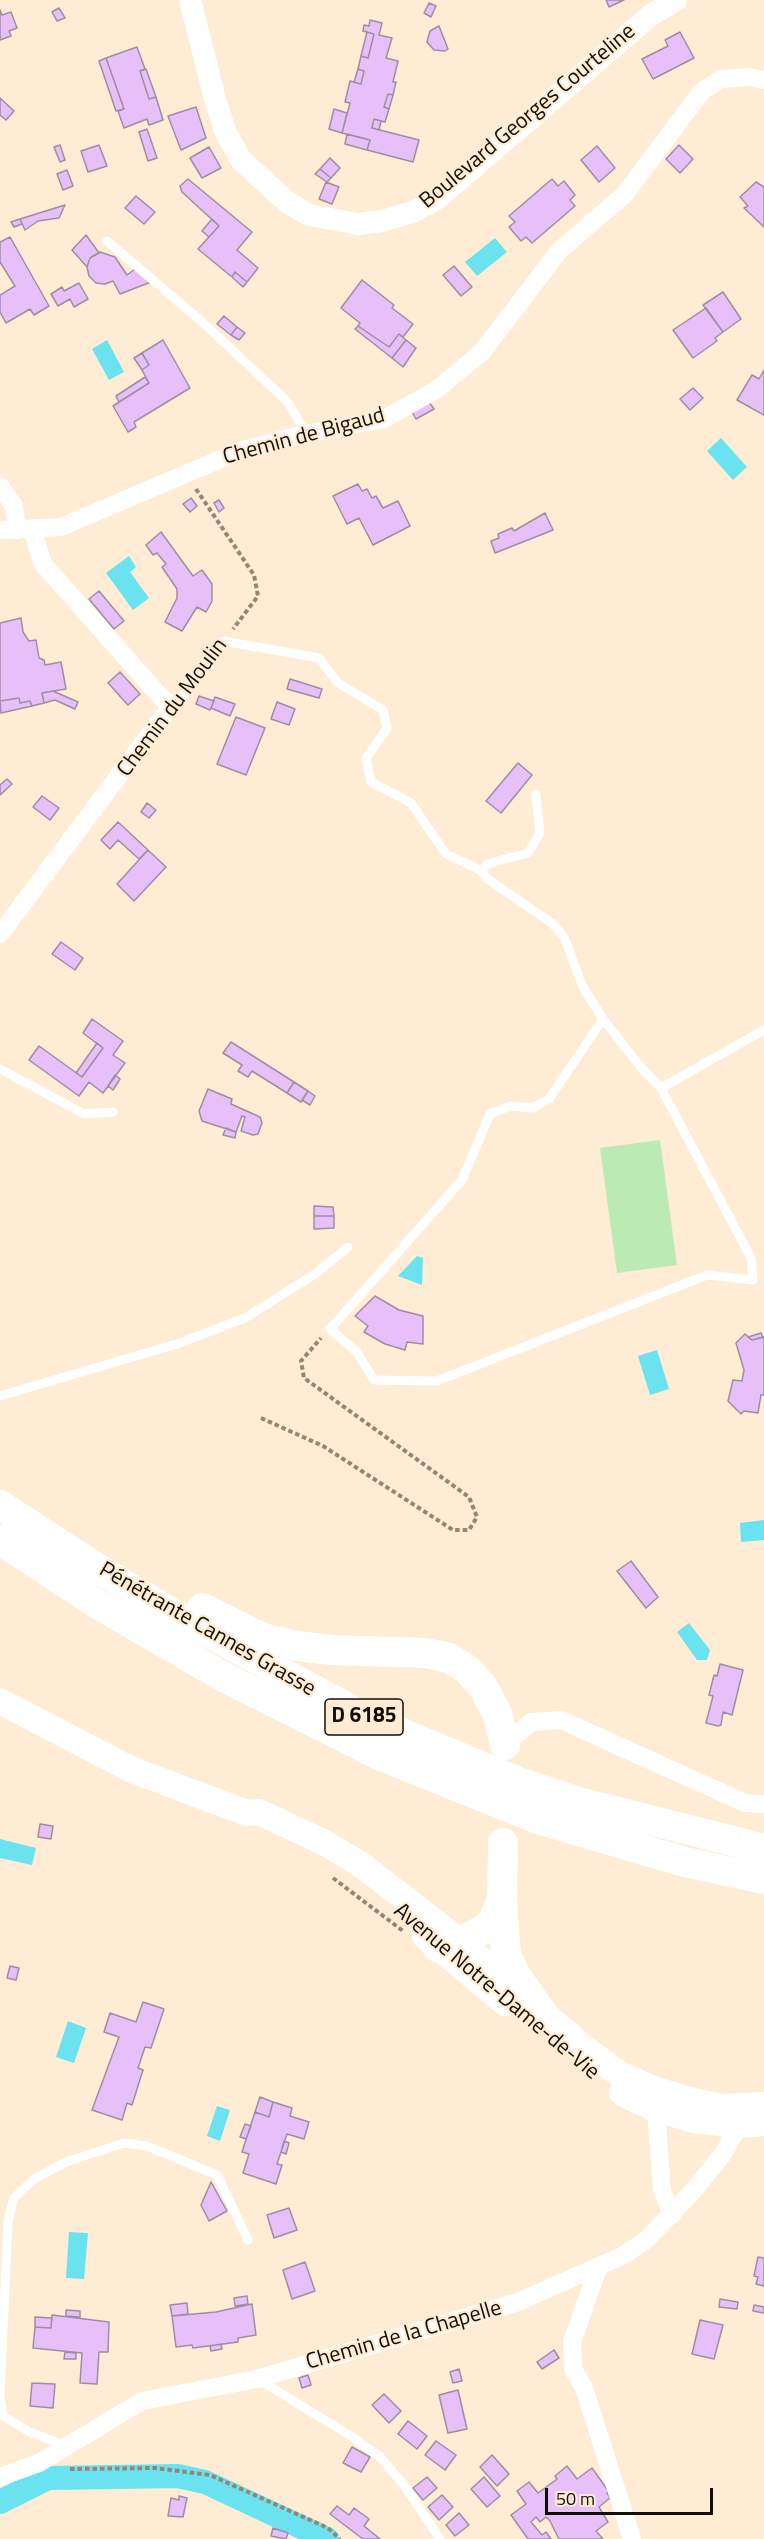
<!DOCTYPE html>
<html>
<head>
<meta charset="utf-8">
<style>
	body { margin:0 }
	#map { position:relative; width:764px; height:2539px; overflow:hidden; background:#feedd4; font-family:"Titillium Web",sans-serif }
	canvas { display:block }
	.scale { position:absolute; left:545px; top:2488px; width:168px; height:27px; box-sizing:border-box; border:3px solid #140e06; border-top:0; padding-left:8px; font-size:18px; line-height:21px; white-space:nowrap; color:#140e06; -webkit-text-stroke:4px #feedd4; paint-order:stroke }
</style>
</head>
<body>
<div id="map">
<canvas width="764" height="2539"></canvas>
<div class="scale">50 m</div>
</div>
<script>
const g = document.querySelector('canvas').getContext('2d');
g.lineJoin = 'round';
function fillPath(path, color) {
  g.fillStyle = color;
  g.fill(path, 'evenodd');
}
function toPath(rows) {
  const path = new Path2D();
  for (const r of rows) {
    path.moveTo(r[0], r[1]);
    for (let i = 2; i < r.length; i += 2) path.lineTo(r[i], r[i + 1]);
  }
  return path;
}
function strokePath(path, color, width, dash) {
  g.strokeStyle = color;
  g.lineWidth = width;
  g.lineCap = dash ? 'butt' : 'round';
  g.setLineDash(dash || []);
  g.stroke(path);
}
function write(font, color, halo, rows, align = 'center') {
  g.font = font + ' "Titillium Web",sans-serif';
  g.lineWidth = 4.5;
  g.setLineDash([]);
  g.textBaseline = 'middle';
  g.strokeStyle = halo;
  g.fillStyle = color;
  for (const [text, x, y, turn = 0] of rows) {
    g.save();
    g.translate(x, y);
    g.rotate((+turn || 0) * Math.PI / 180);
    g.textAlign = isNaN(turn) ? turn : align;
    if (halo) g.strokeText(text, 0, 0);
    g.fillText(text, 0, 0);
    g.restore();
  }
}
fillPath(toPath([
	[660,1140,677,1265,617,1273,600,1148]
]), '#bbebb2');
fillPath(toPath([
	[495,238,507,252,477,276,465,262],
	[107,340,124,372,109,380,92,349],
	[721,438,747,467,733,480,707,451],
	[129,556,136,567,130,572,149,598,133,610,106,573],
	[417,1256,423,1258,422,1285,398,1276],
	[657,1350,669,1389,650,1395,638,1356],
	[764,1520,764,1540,741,1542,740,1523],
	[689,1623,710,1650,707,1660,697,1660,677,1632],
	[0,1839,36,1848,32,1865,0,1858],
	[68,2021,86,2028,74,2063,56,2057],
	[217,2106,230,2110,220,2141,207,2136],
	[69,2232,88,2233,84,2279,66,2278]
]), '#6ae2ef');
strokePath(toPath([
	[0,2502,48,2478,178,2476,205,2482,327,2539]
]), '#6ae2ef', 24);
const building = toPath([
	[606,0,624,0,609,7,606,0],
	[429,3,436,6,431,17,424,13,429,3],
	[59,8,65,18,57,21,52,12,59,8],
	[0,10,2,15,11,12,17,28,9,31,11,36,0,40,0,10],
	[370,20,382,23,379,35,392,38,386,58,398,61,393,82,396,82,393,95,388,94,384,107,389,109,385,122,374,119,372,128,419,140,413,162,367,150,370,140,342,133,350,103,345,102,350,81,361,84,364,71,358,69,361,56,368,58,374,34,363,31,364,25,369,26,370,20],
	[439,26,448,49,445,51,434,50,427,42,430,31,439,26],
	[367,32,374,34,368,58,361,56,367,32],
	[680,32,694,58,653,79,642,59,668,46,665,40,680,32],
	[137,47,145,69,140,71,149,99,156,97,163,120,149,125,147,119,124,128,118,111,124,109,106,58,137,47],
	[106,58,124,109,116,111,99,61,106,58],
	[146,69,156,97,149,99,140,71,146,69],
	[358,69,364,71,361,84,354,82,358,69],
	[388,94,393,95,389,109,384,107,388,94],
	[0,98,14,111,6,120,0,115,0,98],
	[196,107,206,138,181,150,168,116,196,107],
	[334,109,347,113,342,133,329,129,334,109],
	[374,119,381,121,379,130,372,128,374,119],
	[147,129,157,158,148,161,139,132,147,129],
	[347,134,370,140,367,150,345,144,347,134],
	[60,145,65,160,60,162,54,147,60,145],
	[99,145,107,166,88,172,81,151,99,145],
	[679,145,693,159,680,173,666,159,679,145],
	[597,146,615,168,599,182,581,160,597,146],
	[209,147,221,168,202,178,190,158,209,147],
	[330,158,340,168,331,178,320,169,330,158],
	[320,169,331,178,327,182,315,174,320,169],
	[67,170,73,186,63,190,57,174,67,170],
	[188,179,252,232,237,250,258,268,247,282,235,272,232,277,198,249,219,226,182,192,180,186,188,179],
	[552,179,558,186,564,181,575,195,570,200,575,206,532,243,526,237,521,241,509,227,515,222,509,216,552,179],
	[326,182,339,187,332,204,319,199,326,182],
	[756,182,764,187,764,227,744,208,748,206,740,197,756,182],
	[136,196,155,212,144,224,125,208,136,196],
	[65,205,59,218,38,221,25,230,20,219,65,205],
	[20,219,22,224,14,227,11,222,20,219],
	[212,219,219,226,209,237,202,231,212,219],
	[86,235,99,253,90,258,87,267,72,250,86,235],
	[10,237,49,306,34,315,30,309,6,323,0,312,0,295,15,286,0,262,0,242,10,237],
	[100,252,115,257,127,275,135,269,151,282,120,294,113,281,105,284,96,283,89,276,87,267,90,258,100,252],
	[454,266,472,287,461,296,443,275,454,266],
	[235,272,247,282,243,287,232,277,235,272],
	[362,280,394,305,392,308,413,324,403,337,399,334,389,347,358,326,360,323,341,308,362,280],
	[79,283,88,299,74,307,70,299,58,306,51,294,62,287,64,291,79,283],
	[723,292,741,319,723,332,703,305,723,292],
	[706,308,723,332,715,338,717,341,693,358,673,330,706,308],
	[224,316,237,327,231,335,217,324,224,316],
	[358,326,389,347,399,334,406,340,392,358,355,329,358,326],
	[237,327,245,333,239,340,231,335,237,327],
	[163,340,190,388,134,422,136,427,128,432,113,406,149,383,142,370,149,365,142,353,163,340],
	[406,340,416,348,403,367,392,358,406,340],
	[142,353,149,365,142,370,134,358,142,353],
	[764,370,764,415,737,400,752,375,759,379,764,370],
	[145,377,149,383,119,402,116,396,145,377],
	[693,388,703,398,690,410,680,399,693,388],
	[429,402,434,409,416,419,412,412,429,402],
	[358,484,362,491,367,489,372,498,376,496,383,508,398,501,410,526,373,545,359,518,347,524,333,496,358,484],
	[191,498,197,506,190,512,183,504,191,498],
	[219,500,224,508,219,512,214,503,219,500],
	[545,513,553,530,495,553,491,541,499,538,498,534,512,528,514,531,545,513],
	[161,532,193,576,202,570,212,584,212,601,206,612,197,607,182,631,165,622,177,598,177,589,162,567,166,564,157,553,153,555,146,545,161,532],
	[99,591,124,621,114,629,89,599,99,591],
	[21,618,23,632,29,641,36,640,39,658,44,660,45,665,61,662,66,689,42,693,44,703,32,706,30,701,20,703,19,698,0,701,0,623,21,618],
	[120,672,140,694,128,705,108,683,120,672],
	[290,679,322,689,319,698,287,689,290,679],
	[53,691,78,702,75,709,55,700,44,703,42,693,53,691],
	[199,696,214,701,210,710,196,704,199,696],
	[215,697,235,704,230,716,211,708,215,697],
	[19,698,20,703,30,701,32,706,1,713,0,701,19,698],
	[277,702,295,709,289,725,271,719,277,702],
	[236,717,265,728,246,775,217,764,236,717],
	[518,763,532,775,501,813,486,801,518,763],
	[7,779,12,784,0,795,0,785,7,779],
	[42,796,59,808,50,820,33,807,42,796],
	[147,803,156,810,149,818,141,812,147,803],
	[118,822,148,850,139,859,118,840,110,849,101,840,118,822],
	[148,850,166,867,134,901,117,884,148,850],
	[61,942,83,958,75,970,52,954,61,942],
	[92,1019,123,1041,113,1055,125,1063,103,1093,89,1082,79,1096,29,1060,39,1046,82,1077,103,1048,83,1033,92,1019],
	[231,1042,294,1082,287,1093,252,1071,248,1077,238,1071,242,1065,223,1053,231,1042],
	[97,1043,103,1048,82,1077,76,1073,97,1043],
	[115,1075,120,1079,113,1090,108,1086,115,1075],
	[294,1082,308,1091,301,1102,287,1093,294,1082],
	[208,1089,232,1099,231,1104,260,1117,262,1123,258,1134,253,1135,241,1131,245,1117,242,1116,236,1132,202,1121,199,1111,208,1089],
	[308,1091,315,1096,310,1105,302,1100,308,1091],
	[226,1128,236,1132,235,1138,223,1135,226,1128],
	[314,1206,333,1207,334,1216,314,1216,314,1206],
	[314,1216,334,1216,334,1228,314,1229,314,1216],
	[375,1296,399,1310,423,1316,423,1344,407,1342,405,1350,385,1344,364,1332,368,1326,355,1316,375,1296],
	[761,1333,763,1337,752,1340,748,1337,761,1333],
	[745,1334,752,1340,764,1337,764,1395,761,1395,758,1413,744,1411,741,1414,728,1401,733,1380,742,1381,744,1370,736,1343,745,1334],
	[631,1561,658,1597,646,1608,617,1571,631,1561],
	[720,1664,743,1670,732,1715,723,1712,721,1725,718,1726,706,1723,713,1696,709,1695,714,1675,717,1676,720,1664],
	[40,1824,53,1826,51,1839,38,1837,40,1824],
	[10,1966,19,1968,16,1980,7,1978,10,1966],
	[143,2002,164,2009,151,2048,145,2047,138,2068,143,2070,132,2105,127,2103,122,2120,92,2110,119,2037,104,2032,110,2013,136,2022,143,2002],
	[260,2097,273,2102,269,2117,255,2112,260,2097],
	[273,2102,292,2108,290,2116,309,2122,304,2139,287,2134,277,2164,282,2165,276,2184,243,2173,249,2154,242,2152,255,2112,269,2117,273,2102],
	[245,2124,251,2126,246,2139,240,2137,245,2124],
	[284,2141,289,2143,286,2154,281,2152,284,2141],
	[211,2182,227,2211,209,2221,201,2205,211,2182],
	[289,2208,297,2230,274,2238,267,2215,289,2208],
	[758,2257,764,2258,764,2286,756,2284,758,2277,754,2276,758,2257],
	[305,2262,315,2291,292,2299,283,2270,305,2262],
	[247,2296,248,2304,235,2306,234,2298,247,2296],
	[720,2299,738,2302,737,2309,719,2307,720,2299],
	[187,2303,188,2314,172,2316,170,2305,187,2303],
	[252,2304,256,2335,238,2338,238,2342,193,2348,192,2345,176,2347,172,2316,216,2312,252,2304],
	[754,2305,764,2307,764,2313,753,2311,754,2305],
	[66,2310,80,2311,80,2317,66,2316,66,2310],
	[52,2315,109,2322,108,2352,99,2352,97,2384,80,2383,82,2353,33,2348,35,2327,51,2328,52,2315],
	[35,2317,52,2318,51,2328,35,2327,35,2317],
	[700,2320,723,2325,714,2359,692,2354,700,2320],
	[221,2344,222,2349,211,2351,210,2346,221,2344],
	[554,2350,559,2358,542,2369,537,2362,554,2350],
	[65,2352,76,2353,76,2359,64,2359,65,2352],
	[459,2369,462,2381,453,2383,450,2372,459,2369],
	[308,2375,311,2385,302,2388,299,2378,308,2375],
	[32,2383,55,2384,53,2408,30,2406,32,2383],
	[458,2390,467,2429,448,2433,439,2395,458,2390],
	[384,2394,401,2411,389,2423,372,2405,384,2394],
	[408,2421,427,2436,417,2449,398,2434,408,2421],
	[436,2441,456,2455,445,2470,425,2455,436,2441],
	[352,2447,370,2457,361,2472,343,2463,352,2447],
	[492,2455,509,2474,497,2486,480,2467,492,2455],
	[567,2466,577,2479,592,2468,609,2492,607,2493,610,2498,599,2507,608,2522,596,2531,603,2539,559,2539,550,2521,546,2517,540,2522,536,2517,531,2522,542,2535,546,2532,551,2539,528,2539,511,2515,526,2504,517,2491,529,2482,538,2493,557,2479,555,2476,567,2466],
	[427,2477,437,2488,423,2500,413,2488,427,2477],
	[484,2477,500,2496,487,2507,471,2489,484,2477],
	[442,2495,453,2507,439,2520,428,2507,442,2495],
	[179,2496,187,2498,183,2517,168,2516,171,2498,179,2500,179,2496],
	[337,2506,349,2515,354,2508,369,2519,364,2526,380,2539,363,2539,330,2514,337,2506],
	[459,2513,469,2525,455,2536,446,2525,459,2513],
	[273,2528,288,2533,286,2539,271,2536,273,2528]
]);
fillPath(building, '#e8c0f9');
strokePath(building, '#9d8ea4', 1.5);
strokePath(toPath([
	[196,489,254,575,258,596,233,629],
	[261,1418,323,1446,453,1530,469,1530,477,1517,469,1497,304,1378,301,1361,321,1338],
	[333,1878,403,1931],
	[70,2469,155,2468,210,2475,328,2528,340,2539]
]), '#928675', 4, [4.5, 3]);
strokePath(toPath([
	[107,241,200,320,288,402,306,434],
	[171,706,186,692,223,641,319,658,338,683,383,710,387,729,366,758,371,782,411,803,446,854,482,871],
	[536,794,540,833,528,853,487,864,482,871,486,878,553,924,564,937,583,987,603,1019,643,1070,661,1088],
	[603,1019,549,1099,532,1108,510,1106,490,1114,462,1180,330,1329,357,1352,374,1380,437,1381,707,1275,753,1280,751,1258,661,1088,764,1030],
	[0,1069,84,1114,113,1112],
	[0,1396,177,1344,245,1318,315,1274,348,1247],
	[259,2380,351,2436,380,2457,404,2485,440,2539],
	[66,2446,30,2432,3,2416,0,2397,8,2221,14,2198,34,2179,66,2162,124,2143,147,2146,217,2175,248,2240]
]), '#fff', 9);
strokePath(toPath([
	[0,486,14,506,17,530],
	[0,530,61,527,237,452,296,436,384,419,436,390,482,352,559,251,625,194,702,91,721,79,748,77,764,80],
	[0,934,171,706,160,696,43,564,32,529],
	[505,1745,531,1722,561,1720,745,1803,764,1804],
	[655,2098,662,2190,672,2215],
	[598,2268,572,2342,573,2369,584,2388,632,2539],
	[0,2477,39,2463,142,2401,257,2379,518,2302,622,2256,645,2241,693,2191,723,2154,744,2116]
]), '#fff', 18);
strokePath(toPath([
	[190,0,215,99,225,131,241,160,286,201,309,215,358,224,382,221,413,212,438,198,651,15,676,0]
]), '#fff', 22);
strokePath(toPath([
	[0,1701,130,1769,247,1813,259,1812,327,1844,363,1866,458,1940,583,2047,618,2073,656,2090,694,2101,722,2107,764,2105],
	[425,1936,505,2003],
	[622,2093,655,2109,694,2120,741,2125,764,2123]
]), '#fff', 26);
strokePath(toPath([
	[0,1505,92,1565,175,1615,368,1719,524,1784,579,1802,764,1849],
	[0,1540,96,1603,220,1675,377,1754,538,1819,685,1862,764,1879],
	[202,1608,263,1638,297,1646,332,1650,426,1653,449,1658,468,1670,483,1687,497,1713,505,1745],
	[503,1843,502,1899,506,1954,516,1976,543,2014],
	[437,1947,470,1937,486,1928,492,1923,502,1899]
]), '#fff', 30);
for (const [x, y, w] of [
	[364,1717,78]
]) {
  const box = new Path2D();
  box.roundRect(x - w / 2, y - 18, w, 36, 4.5);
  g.fillStyle = '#feedd4';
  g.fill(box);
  strokePath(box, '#140e06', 1.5);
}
write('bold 21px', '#140e06', null, [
	["D 6185",364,1717]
]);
write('22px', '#140e06', '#feedd4', [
	["Boulevard Georges Courteline",528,117,-40],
	["Chemin de Bigaud",304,437,-15],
	["Chemin du Moulin",173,708,-53],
	["Pénétrante Cannes Grasse",207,1630,30],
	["Avenue Notre-Dame-de-Vie",496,1992,40],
	["Chemin de la Chapelle",404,2336,-16]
]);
</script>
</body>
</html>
